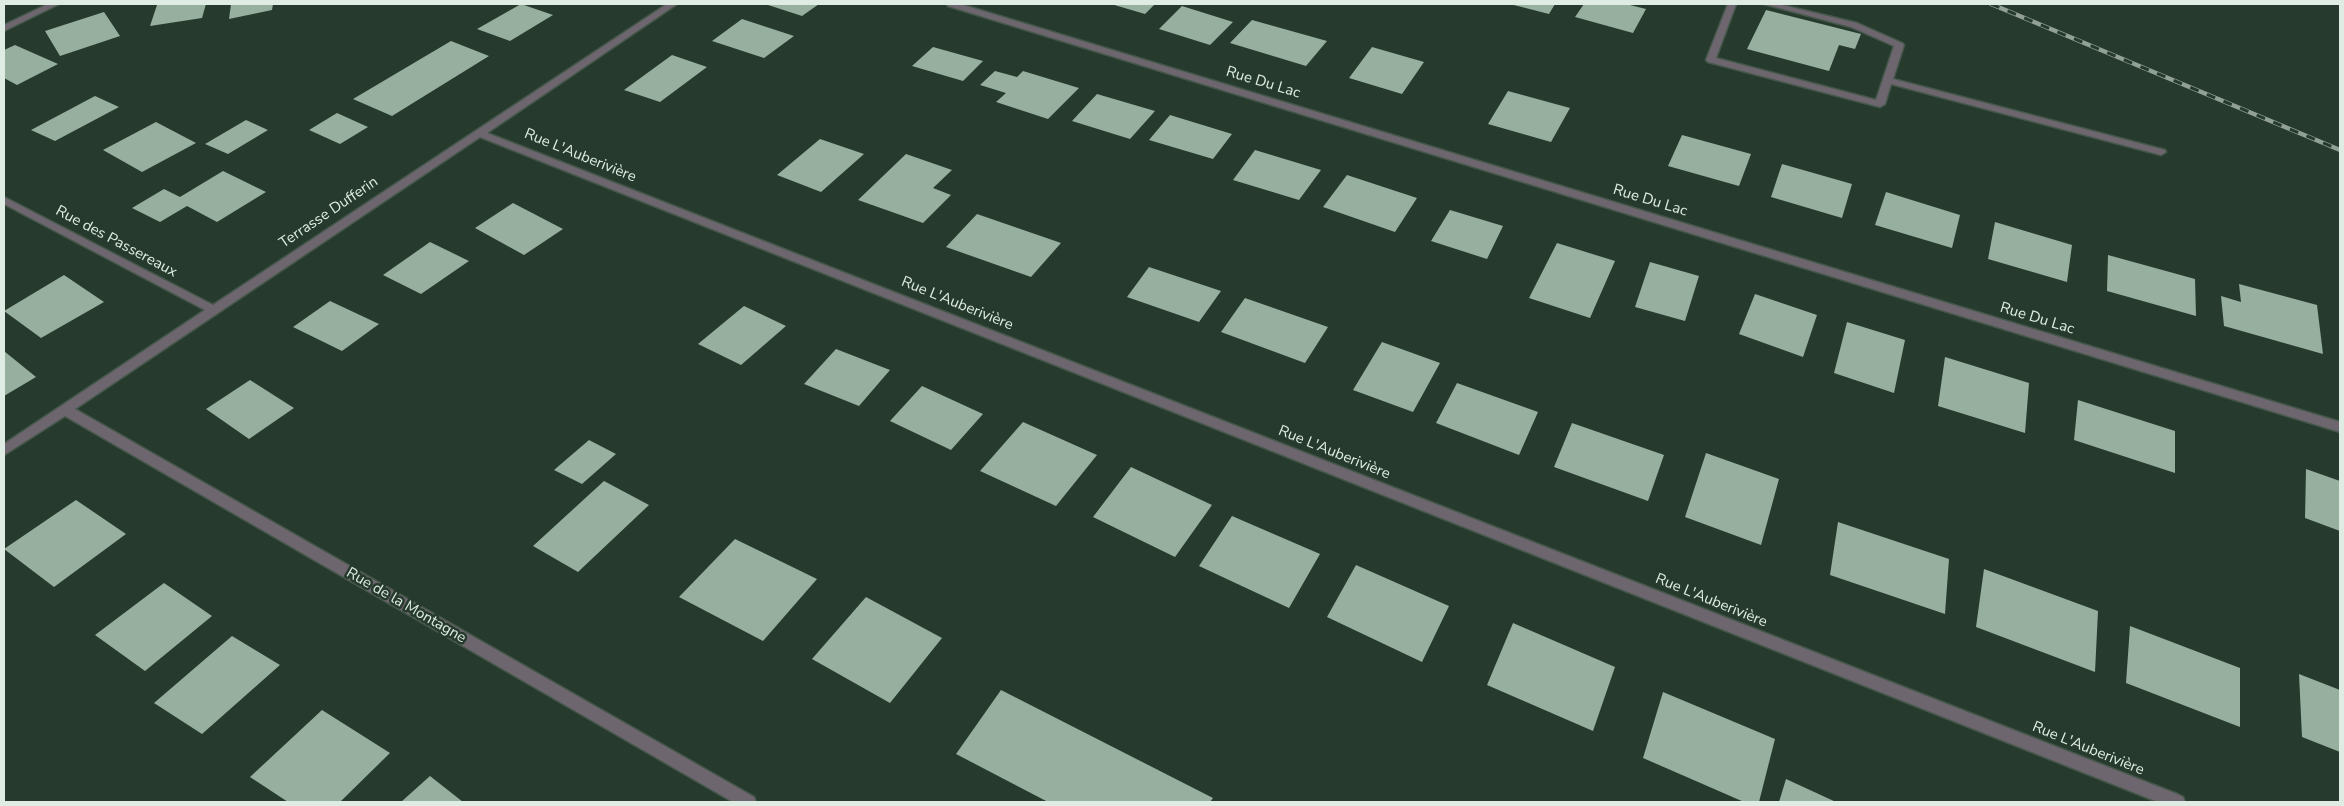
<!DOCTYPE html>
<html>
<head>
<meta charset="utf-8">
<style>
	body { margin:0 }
	#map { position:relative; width:2344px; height:806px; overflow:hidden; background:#263b2d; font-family:"Nunito Sans",sans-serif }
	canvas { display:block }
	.frame { position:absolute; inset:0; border:5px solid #dfece3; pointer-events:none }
</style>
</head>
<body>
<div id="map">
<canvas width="2344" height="806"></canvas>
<div class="frame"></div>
</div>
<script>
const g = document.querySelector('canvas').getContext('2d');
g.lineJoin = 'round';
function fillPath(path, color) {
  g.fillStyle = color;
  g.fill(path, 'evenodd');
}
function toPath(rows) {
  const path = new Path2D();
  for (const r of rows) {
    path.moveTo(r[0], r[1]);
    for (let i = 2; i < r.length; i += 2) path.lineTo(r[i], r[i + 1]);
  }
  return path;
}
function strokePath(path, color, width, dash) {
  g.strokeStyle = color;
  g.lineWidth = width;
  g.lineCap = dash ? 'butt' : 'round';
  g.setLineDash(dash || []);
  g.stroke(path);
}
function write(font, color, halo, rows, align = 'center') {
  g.font = font + ' "Nunito Sans",sans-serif';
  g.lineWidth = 5;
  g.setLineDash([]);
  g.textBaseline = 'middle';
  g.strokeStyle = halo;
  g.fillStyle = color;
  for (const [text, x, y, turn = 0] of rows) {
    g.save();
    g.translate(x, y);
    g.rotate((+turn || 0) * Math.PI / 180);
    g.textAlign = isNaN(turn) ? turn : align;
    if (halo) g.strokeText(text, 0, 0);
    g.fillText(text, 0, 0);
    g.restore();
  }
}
fillPath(toPath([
	[167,4,206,4,202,18,150,26,157,5],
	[231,4,273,4,272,10,229,19],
	[521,4,553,15,510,41,477,29],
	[765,4,819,4,802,16],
	[1111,4,1155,4,1145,14],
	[1510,4,1555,4,1549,14],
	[1584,4,1626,4,1646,9,1633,33,1575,17],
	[1182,6,1233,22,1210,45,1159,29],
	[1766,10,1861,34,1855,49,1839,45,1829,71,1747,49],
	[104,12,120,36,60,56,45,31],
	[742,19,794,36,764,58,712,41],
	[1252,20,1327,41,1306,66,1230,43],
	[451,41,489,56,392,116,353,99],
	[15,45,58,64,17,85,4,78,4,50],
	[933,47,983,61,963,81,912,66],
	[1372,47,1424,62,1402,94,1349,78],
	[672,55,707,67,660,102,624,90],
	[995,71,1017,77,1023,71,1079,88,1048,119,996,102,1006,93,980,85],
	[1508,91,1570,108,1551,142,1488,124],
	[1097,94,1155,111,1130,139,1072,121],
	[95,96,119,107,55,141,31,130],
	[337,113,368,127,340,144,309,130],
	[1170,115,1232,134,1213,159,1149,140],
	[246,120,268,130,228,154,205,144],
	[156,122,196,143,142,172,103,150],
	[1682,135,1751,154,1739,186,1668,166],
	[820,139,864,154,821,192,777,175],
	[1255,150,1321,170,1299,200,1233,180],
	[906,154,952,170,933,188,951,195,923,223,858,200],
	[1782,164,1852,184,1842,218,1771,197],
	[223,171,266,192,217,222,187,206,160,222,132,208,164,189,180,197],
	[1347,175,1417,198,1395,232,1323,207],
	[1886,192,1960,215,1952,248,1875,225],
	[513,203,563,229,524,255,475,228],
	[1450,210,1503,226,1487,259,1431,241],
	[977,214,1061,243,1031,277,946,247],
	[1995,222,2072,245,2067,282,1988,259],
	[430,242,469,261,421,294,383,275],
	[1557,243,1615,261,1590,318,1529,298],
	[2108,255,2195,279,2196,316,2107,291],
	[1650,262,1699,276,1685,321,1635,307],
	[1149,267,1221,291,1199,322,1127,297],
	[64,275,104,302,41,338,4,311],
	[2239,284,2317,305,2323,354,2224,326,2221,296,2241,302],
	[1755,294,1817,315,1803,357,1739,334],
	[1245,298,1328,327,1305,363,1221,332],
	[330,301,379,324,342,351,293,327],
	[744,306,786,326,741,365,698,344],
	[1847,322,1905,340,1894,393,1834,373],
	[1382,342,1440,363,1413,412,1353,390],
	[836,349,890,370,859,406,804,384],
	[4,351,36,377,4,396],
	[1945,357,2029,383,2025,433,1938,406],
	[250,380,294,408,249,439,206,409],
	[1457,383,1538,412,1519,455,1436,423],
	[922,386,983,414,951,450,890,421],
	[2078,400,2175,431,2175,473,2074,440],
	[1023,422,1097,455,1056,506,980,471],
	[1572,423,1664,455,1648,501,1554,467],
	[589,440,616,454,582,484,554,470],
	[1706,453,1779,479,1761,545,1685,517],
	[1131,467,1212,505,1175,557,1093,517],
	[2306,469,2340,481,2340,531,2305,518],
	[604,481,649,505,578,572,533,546],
	[76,500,126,534,54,587,4,549],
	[1232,516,1320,554,1289,608,1199,566],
	[1838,522,1949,559,1945,614,1830,575],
	[735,539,817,579,763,641,679,597],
	[1356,565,1449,606,1422,662,1327,617],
	[1984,569,2098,611,2095,672,1976,627],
	[164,583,212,616,145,671,95,635],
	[866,597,942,638,890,703,812,659],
	[1513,623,1615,667,1593,731,1487,685],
	[2130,626,2240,668,2240,727,2126,683],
	[232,636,280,665,202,734,154,703],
	[2299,674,2340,690,2340,752,2302,737],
	[1001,690,1213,798,1210,802,1048,802,956,754],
	[1663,692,1775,739,1759,802,1744,802,1643,758],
	[322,710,390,753,340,802,288,802,250,777],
	[430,776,463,802,401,802],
	[1786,779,1836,802,1779,802]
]), '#97af9e');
const minor = toPath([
	[48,4,59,4,4,31,4,25,48,4],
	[667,4,677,4,487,133,2177,794,2183,797,2185,802,2158,802,480,137,75,409,754,797,756,802,733,802,65,416,4,455,4,444,205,310,4,204,4,197,213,305,667,4],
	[947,4,960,4,2340,422,2340,432,948,6,947,4],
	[1728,4,1736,4,1716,58,1876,100,1894,46,1851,27,1764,4,1778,4,1857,23,1902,43,1904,45,1893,79,2165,150,2166,152,2161,155,1891,84,1885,104,1880,107,1708,62,1706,60,1728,4]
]);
strokePath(minor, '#44574a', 3);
fillPath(minor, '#6d666e');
const rail = toPath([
	[1991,4,2340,150]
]);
strokePath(rail, '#91a196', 4.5);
strokePath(rail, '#263b2d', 3, [9]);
write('15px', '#dfece3', '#263b2d', [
	["Rue Du Lac",1263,83,17],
	["Rue L'Auberivière",580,156,22],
	["Rue Du Lac",1650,201,17],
	["Terrasse Dufferin",329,213,-34],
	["Rue des Passereaux",116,242,28],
	["Rue L'Auberivière",957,304,22],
	["Rue Du Lac",2037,319,17],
	["Rue L'Auberivière",1334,453,22],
	["Rue L'Auberivière",1711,601,22],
	["Rue de la Montagne",406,606,30],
	["Rue L'Auberivière",2088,749,22]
]);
</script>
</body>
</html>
